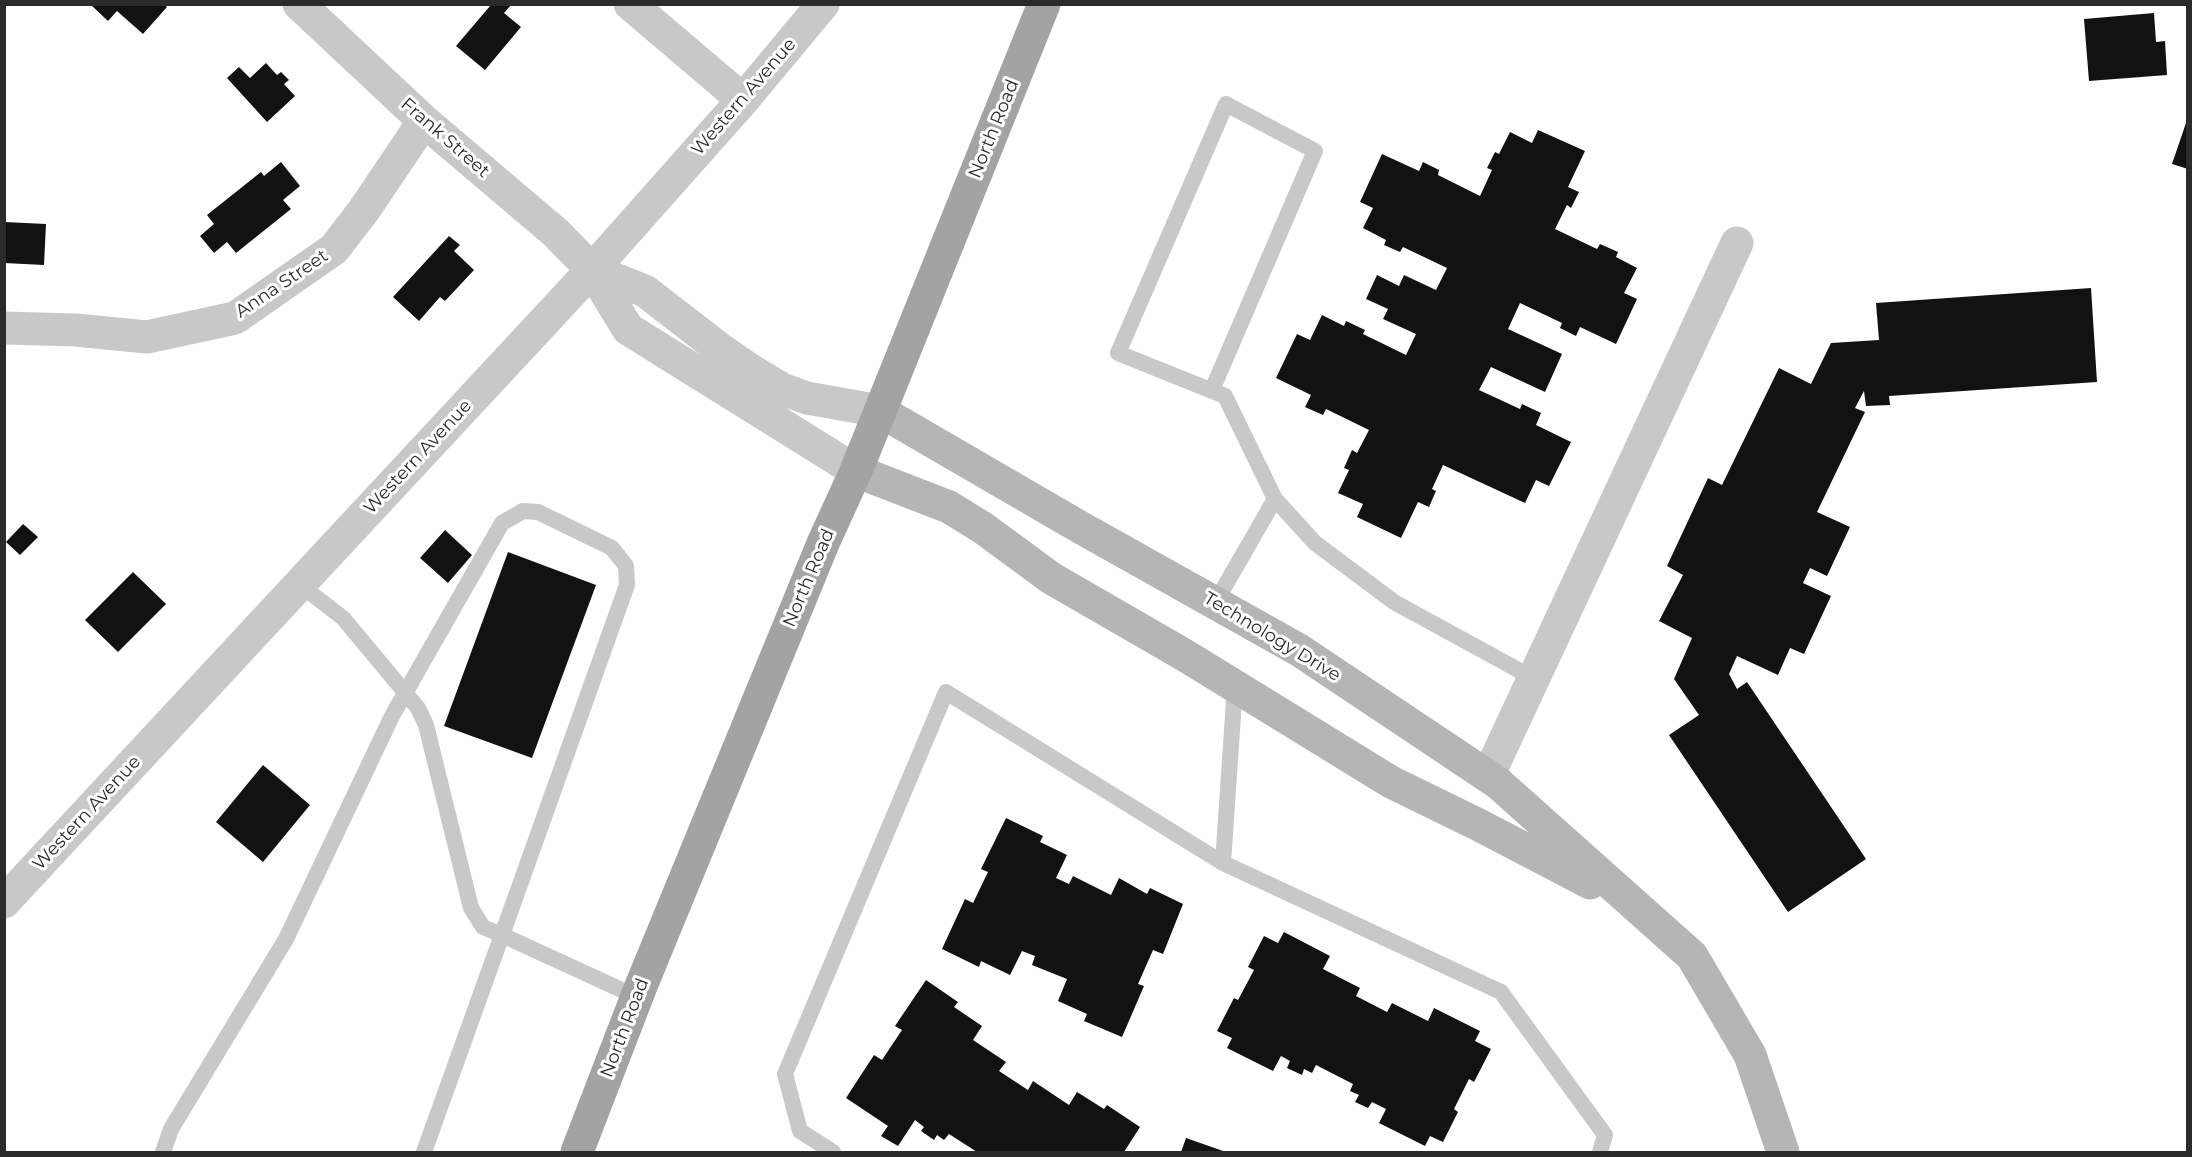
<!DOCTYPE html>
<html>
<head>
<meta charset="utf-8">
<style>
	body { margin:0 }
	#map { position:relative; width:2192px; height:1157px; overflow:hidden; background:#fff; font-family:Montserrat,sans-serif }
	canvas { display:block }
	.frame { position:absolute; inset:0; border:6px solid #2b2b2b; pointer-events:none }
</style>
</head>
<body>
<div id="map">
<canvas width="2192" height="1157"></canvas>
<div class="frame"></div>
</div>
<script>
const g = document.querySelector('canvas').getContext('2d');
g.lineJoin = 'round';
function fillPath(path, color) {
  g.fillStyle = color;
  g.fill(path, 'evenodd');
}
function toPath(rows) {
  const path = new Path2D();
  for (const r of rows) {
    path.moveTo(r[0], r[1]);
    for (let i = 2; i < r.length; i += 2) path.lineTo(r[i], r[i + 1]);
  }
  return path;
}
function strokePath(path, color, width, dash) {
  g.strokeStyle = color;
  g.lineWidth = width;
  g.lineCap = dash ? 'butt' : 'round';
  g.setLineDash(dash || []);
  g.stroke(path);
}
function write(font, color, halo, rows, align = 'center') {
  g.font = font + ' Montserrat,sans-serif';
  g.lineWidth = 6;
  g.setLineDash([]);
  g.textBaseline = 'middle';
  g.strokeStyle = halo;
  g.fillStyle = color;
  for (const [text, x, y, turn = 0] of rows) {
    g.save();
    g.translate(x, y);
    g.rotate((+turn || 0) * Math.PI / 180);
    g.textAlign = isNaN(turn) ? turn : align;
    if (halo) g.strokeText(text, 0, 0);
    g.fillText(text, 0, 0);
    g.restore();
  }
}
fillPath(toPath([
	[90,4,164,4,167,7,143,34,117,11,108,21],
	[489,4,512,4,504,13,521,27,485,70,456,46,490,6],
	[2154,13,2156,42,2165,41,2167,75,2089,81,2084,19],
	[266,63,277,75,281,72,289,80,284,84,295,96,267,122,227,78,239,67,250,78],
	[2187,120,2188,120,2188,169,2172,164],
	[1538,130,1585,151,1568,187,1579,192,1571,208,1567,205,1555,229,1597,249,1600,244,1618,252,1616,257,1637,268,1624,293,1637,299,1616,344,1580,327,1576,336,1560,328,1562,323,1520,303,1508,329,1562,354,1545,392,1491,367,1479,390,1520,409,1522,404,1541,413,1536,425,1571,442,1549,486,1536,480,1525,503,1443,465,1432,489,1436,491,1429,507,1418,502,1401,538,1357,517,1363,504,1338,493,1349,470,1344,468,1352,450,1357,453,1369,430,1326,409,1323,415,1305,407,1311,395,1276,378,1297,334,1310,340,1322,315,1344,326,1346,321,1365,330,1363,334,1406,355,1416,334,1383,319,1388,309,1366,299,1377,275,1399,286,1404,275,1436,290,1447,268,1403,247,1400,252,1384,245,1386,240,1363,228,1373,208,1360,202,1382,154,1419,171,1423,162,1439,170,1438,175,1480,196,1492,170,1487,168,1495,152,1499,154,1510,132,1532,143],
	[281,162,300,186,283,200,291,209,236,253,227,242,214,253,200,236,214,224,207,215,261,172,264,176],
	[4,222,46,224,44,265,4,263],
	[449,236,460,245,454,251,474,270,445,301,440,297,419,321,393,297],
	[2091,288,2097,382,1889,396,1890,405,1866,406,1864,391,1855,408,1865,412,1817,512,1850,527,1827,576,1810,568,1803,583,1831,596,1804,654,1790,648,1778,675,1737,656,1729,674,1737,689,1747,682,1866,859,1788,912,1669,735,1699,715,1674,679,1692,638,1659,621,1683,575,1667,566,1708,478,1722,485,1779,368,1811,384,1831,343,1879,340,1876,303],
	[23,524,38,537,20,555,6,542],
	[445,530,472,555,448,583,420,558],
	[508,552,596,585,532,758,444,726],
	[133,572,166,604,118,652,85,620],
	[263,765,310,805,263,862,216,822],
	[1006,818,1043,836,1040,842,1067,855,1056,878,1069,884,1073,876,1111,895,1119,878,1147,894,1150,888,1183,904,1163,954,1153,950,1138,984,1144,986,1122,1037,1084,1021,1087,1014,1058,1001,1067,979,1032,965,1035,956,1022,951,1010,975,981,961,979,967,942,949,965,899,973,903,988,872,981,869],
	[1284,932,1330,956,1323,969,1360,988,1356,996,1387,1012,1392,1003,1428,1021,1434,1008,1480,1031,1475,1041,1491,1049,1474,1082,1469,1079,1454,1109,1458,1112,1443,1142,1430,1136,1425,1146,1379,1123,1386,1109,1372,1102,1368,1108,1355,1102,1359,1095,1350,1091,1353,1084,1316,1065,1312,1073,1304,1069,1302,1075,1287,1068,1290,1061,1281,1056,1273,1071,1227,1048,1232,1038,1217,1031,1234,998,1238,1000,1254,970,1248,967,1264,936,1278,943],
	[926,980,958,1002,954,1007,982,1026,973,1040,1006,1062,999,1071,1028,1090,1033,1081,1069,1105,1077,1092,1104,1109,1107,1105,1140,1127,1124,1152,977,1152,949,1134,944,1140,937,1135,934,1140,921,1131,924,1127,915,1120,898,1146,881,1136,888,1126,846,1098,874,1055,882,1060,902,1030,895,1026],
	[1186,1138,1226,1152,1181,1152]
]), '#121212');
strokePath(toPath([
	[1212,390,1315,151,1226,104,1118,353,1225,396,1275,499,1215,603],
	[1275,499,1315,543,1394,602,1533,678],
	[299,584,343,618,418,708,426,725,471,908,483,927,502,935,424,1152],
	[1223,863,1235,686],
	[163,1152,171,1129,286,939,392,716,502,523,523,511,538,512,612,548,626,566,627,585,502,935,637,997],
	[833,1152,800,1131,785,1074,946,692,1223,863,1501,992,1605,1135,1600,1152]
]), '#c8c8c8', 16);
strokePath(toPath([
	[299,4,424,121,556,233,592,270,628,329,856,471],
	[630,4,743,100],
	[592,270,645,291,720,349,752,371,782,389,807,398,880,411],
	[4,328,75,330,147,337,235,318,334,249,364,210,424,121],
	[1488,776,1737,243],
	[4,902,592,270,743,100,823,4]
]), '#c8c8c8', 33);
strokePath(toPath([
	[880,411,1078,526,1299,650,1498,783,1692,956,1750,1055,1783,1152],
	[856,471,949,507,983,528,1051,578,1186,656,1391,782,1479,825,1590,883]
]), '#b5b5b5', 33);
strokePath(toPath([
	[577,1152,641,986,824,541,856,471,1044,4]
]), '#a3a3a3', 33);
write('18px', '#2b2b2b', '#fff', [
	["Western Avenue",744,97,-49],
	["North Road",994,129,-68],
	["Frank Street",445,138,41],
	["Anna Street",282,284,-34],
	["Western Avenue",418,457,-47],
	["North Road",809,578,-67],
	["Technology Drive",1272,637,31],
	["Western Avenue",87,813,-47],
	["North Road",625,1028,-69]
]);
</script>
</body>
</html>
